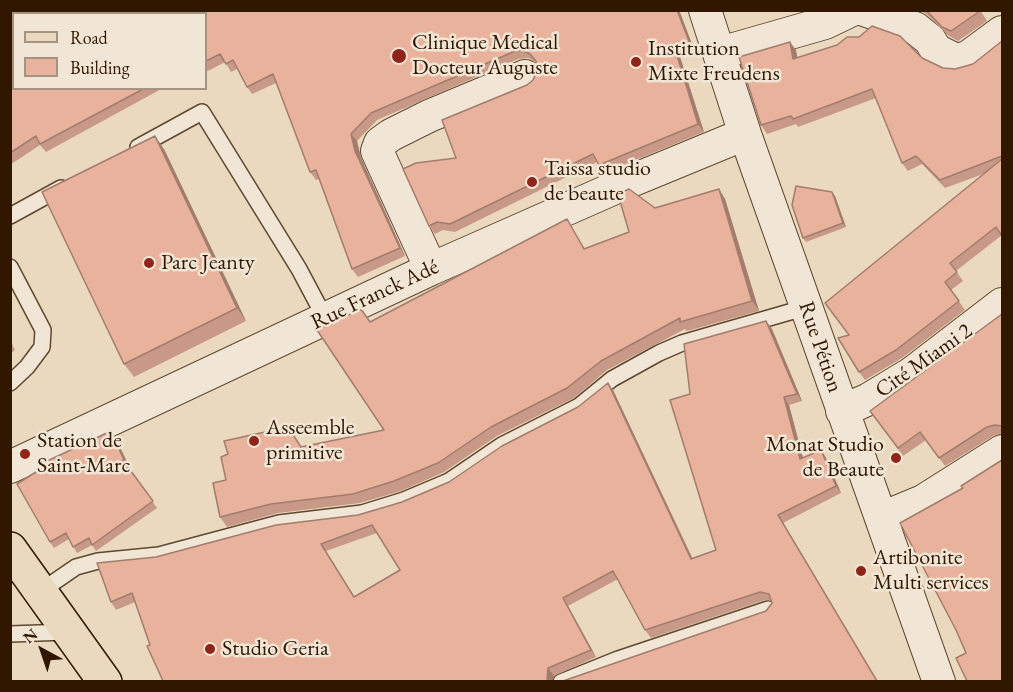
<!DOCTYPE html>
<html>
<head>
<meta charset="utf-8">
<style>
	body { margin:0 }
	#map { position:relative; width:1013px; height:692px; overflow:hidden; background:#ead9bf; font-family:"EB Garamond",serif }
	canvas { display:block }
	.frame { position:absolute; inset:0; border:12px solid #311700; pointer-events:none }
	.legend { position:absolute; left:12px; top:12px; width:195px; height:78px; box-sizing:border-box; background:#f1e6d5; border:2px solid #a49380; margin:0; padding:8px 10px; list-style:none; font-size:18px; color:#311700 }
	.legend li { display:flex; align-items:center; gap:12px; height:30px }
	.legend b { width:30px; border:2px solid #a49380 }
	.north { position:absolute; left:12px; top:620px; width:60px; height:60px; -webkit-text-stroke:4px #f1e6d5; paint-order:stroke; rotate:320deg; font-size:16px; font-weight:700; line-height:24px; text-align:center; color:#311700 }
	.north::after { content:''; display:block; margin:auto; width:21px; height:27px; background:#311700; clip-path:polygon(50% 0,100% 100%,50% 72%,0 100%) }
</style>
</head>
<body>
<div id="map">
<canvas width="1013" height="692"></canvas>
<div class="frame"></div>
<ul class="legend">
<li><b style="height:8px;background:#ead9bf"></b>Road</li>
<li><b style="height:16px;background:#e8b29c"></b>Building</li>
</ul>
<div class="north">N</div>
</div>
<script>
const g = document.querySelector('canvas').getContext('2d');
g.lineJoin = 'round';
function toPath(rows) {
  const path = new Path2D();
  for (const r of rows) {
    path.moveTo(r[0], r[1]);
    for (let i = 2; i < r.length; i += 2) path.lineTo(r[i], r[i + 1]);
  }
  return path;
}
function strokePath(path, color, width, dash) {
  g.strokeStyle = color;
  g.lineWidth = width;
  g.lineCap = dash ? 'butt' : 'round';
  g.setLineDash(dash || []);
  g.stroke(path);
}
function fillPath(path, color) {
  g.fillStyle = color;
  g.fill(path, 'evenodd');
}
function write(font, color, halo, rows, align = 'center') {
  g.font = font + ' "EB Garamond",serif';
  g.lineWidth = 5;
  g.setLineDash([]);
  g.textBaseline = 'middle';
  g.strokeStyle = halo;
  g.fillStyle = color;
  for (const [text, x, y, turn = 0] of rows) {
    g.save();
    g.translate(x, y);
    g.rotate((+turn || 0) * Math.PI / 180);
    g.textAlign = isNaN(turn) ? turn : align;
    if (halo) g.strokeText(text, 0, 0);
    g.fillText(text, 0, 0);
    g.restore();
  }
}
const service = toPath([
	[127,14,131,10],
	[138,147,202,112,299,269,325,318],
	[10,216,61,188],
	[10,267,43,330,42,347,27,367,10,383],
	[41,591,76,567,98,561,159,555,279,523,362,513,404,500,449,481,502,445,579,406,612,379,659,353,682,343,807,307],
	[10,634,67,632],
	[561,682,618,659,768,609]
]);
const minor = toPath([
	[705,10,745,134,939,682],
	[864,10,915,28,930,40,936,50,956,60,968,57,1002,32],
	[720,53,825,23,852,10],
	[431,269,377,151,380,143,391,135,429,116,525,76],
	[842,411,869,399,912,373,1002,304],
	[10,467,431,269,626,183,745,134],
	[882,518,923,501,1002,451]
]);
const primary = toPath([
	[10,549,105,682]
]);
strokePath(service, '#5f4830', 18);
strokePath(minor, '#5f4830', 34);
strokePath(primary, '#311700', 36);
strokePath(service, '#f1e6d5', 15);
strokePath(minor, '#f1e6d5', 32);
strokePath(primary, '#ead9bf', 33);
fillPath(toPath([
	[10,10,118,10,118,14,14,88,163,88,46,152,40,145,10,165],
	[130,10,679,10,695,52,680,57,704,132,604,173,597,162,455,232,443,230,435,234,429,226,456,158,527,85,533,80,537,71,536,62,528,58,518,59,377,120,357,141,361,158,405,256,358,277,352,269,319,179,316,180,310,172,276,83,252,94,247,87,237,69,231,72,225,62,206,72,206,14],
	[919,10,980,10,987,21,958,41,949,36,926,14],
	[1002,41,1002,236,1002,235,956,271,963,281,951,290,965,310,902,358,865,380,859,372,849,335,986,173,945,188,922,164,908,171,902,163,876,98,798,127,796,124,767,134,761,125,796,50,797,58,922,58,943,68,955,69,973,64],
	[164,149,246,321,134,377,124,364],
	[719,189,725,199,759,311,687,331,685,329,607,370,574,398,497,436,444,472,401,491,360,503,278,513,227,527,220,517,226,480,302,447,384,430,567,219,585,249,629,232,655,208],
	[835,196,846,227,806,242,803,238],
	[1002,314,1002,433,993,436,945,466,926,440,903,456,870,411],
	[766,321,772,329,802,401,789,405,803,458,821,450,826,458,841,493,783,523,877,681,563,681,766,611,772,603,772,601,765,600,651,638,645,630,618,579,568,606,596,657,554,676,150,645,135,602,116,610,111,602,156,557,358,515,402,502,449,482,578,407,608,383,613,390,693,559,716,550,690,394],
	[377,533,400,570,354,597,326,551],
	[10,340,15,350,10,354],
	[115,437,129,466,124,468,128,467,157,508,96,551,92,545,77,553,69,539,54,548,50,542]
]), '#c89986');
fillPath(toPath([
	[677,10,679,10,695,52,690,44],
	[790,42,796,50,799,67,793,59],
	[675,49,680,57,704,132,698,124],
	[351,134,357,141,361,158,405,256,400,248,355,151],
	[155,136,164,149,246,321,237,308],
	[719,189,725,199,759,311,752,301],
	[832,192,835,196,846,227,843,223],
	[766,321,772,329,802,401,797,394],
	[608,383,613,390,696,567,691,559],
	[784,397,789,405,805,466,800,459],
	[111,431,115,437,129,466,124,460],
	[821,450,826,458,841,493,836,486],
	[563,598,568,606,596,657,591,650],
	[548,668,554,676,553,681,549,681,547,679]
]), '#a27d6d');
const building = toPath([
	[10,10,114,10,117,14,14,14,14,88,145,88,40,144,36,136,10,153,10,10],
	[130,10,677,10,690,44,675,49,698,124,599,165,593,154,450,224,437,222,429,226,403,169,416,163,456,158,442,120,527,85,533,80,537,71,536,61,530,54,522,50,513,52,371,113,351,134,355,151,400,248,352,269,316,170,310,172,273,74,247,87,233,60,226,64,220,54,206,61,206,14,128,14,130,10],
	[926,10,980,10,980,11,951,31,942,27,926,10],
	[872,26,900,36,922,58,943,68,955,69,973,64,1002,41,1002,156,940,180,916,156,902,163,872,89,793,119,791,116,761,125,739,57,790,42,793,59,837,45,847,37,859,37,872,26],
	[155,136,237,308,124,364,42,192,155,136],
	[1002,159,1002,236,996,227,950,263,957,272,945,282,959,301,896,350,859,372,838,338,849,335,825,303,1002,159],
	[796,186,832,192,843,223,803,238,792,205,796,186],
	[629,189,655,208,719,189,752,301,680,322,680,318,601,361,567,388,491,427,438,463,394,481,353,494,271,504,220,517,213,483,226,480,221,457,228,454,224,441,288,427,301,447,384,430,317,330,361,309,370,322,567,219,584,249,629,232,618,194,629,189],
	[1002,314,1002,426,995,425,987,427,939,458,920,432,898,448,870,411,1002,314],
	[766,321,797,394,784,397,800,459,821,450,836,486,778,515,877,681,563,681,766,611,772,603,769,594,760,592,645,630,613,571,563,598,591,650,548,668,547,679,551,681,163,681,147,646,150,645,132,593,111,602,97,563,156,557,276,525,358,515,402,502,449,482,502,446,578,407,608,383,691,559,716,550,670,400,690,394,684,344,766,321],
	[372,525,400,570,354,597,321,544,372,525],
	[111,431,124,460,114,465,116,470,128,467,153,501,92,545,89,538,73,547,66,533,50,542,17,484,47,465,45,462,111,431],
	[1002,460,1002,681,967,681,956,658,966,653,956,630,900,523,963,488,961,486,1002,460]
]);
fillPath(building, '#e8b29c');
strokePath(building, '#a27d6d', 1.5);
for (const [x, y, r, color] of [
	[399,56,8,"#8f2418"],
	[636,62,6,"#8f2418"],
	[532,182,6,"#8f2418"],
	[149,263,6,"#8f2418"],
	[254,441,6,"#8f2418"],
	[25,454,6,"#8f2418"],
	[896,458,6,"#8f2418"],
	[861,571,6,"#8f2418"],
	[210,649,6,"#8f2418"]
]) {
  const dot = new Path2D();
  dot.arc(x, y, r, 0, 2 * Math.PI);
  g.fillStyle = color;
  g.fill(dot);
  strokePath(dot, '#f1e6d5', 2);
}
write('22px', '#311700', '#f1e6d5', [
	["Clinique Medical",412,43],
	["Docteur Auguste",412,68],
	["Institution",648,49],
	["Mixte Freudens",648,74],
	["Taissa studio",544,169],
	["de beaute",544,194],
	["Parc Jeanty",161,263],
	["Asseemble",266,428],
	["primitive",266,453],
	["Station de",37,441],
	["Saint-Marc",37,466],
	["Monat Studio",884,445,"right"],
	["de Beaute",884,470,"right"],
	["Artibonite",873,558],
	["Multi services",873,583],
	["Studio Geria",222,649]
], 'left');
write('22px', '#311700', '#f1e6d5', [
	["Rue Franck Adé",375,295,-25],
	["Rue Pétion",820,347,71],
	["Cité Miami 2",924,361,-35]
]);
</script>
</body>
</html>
